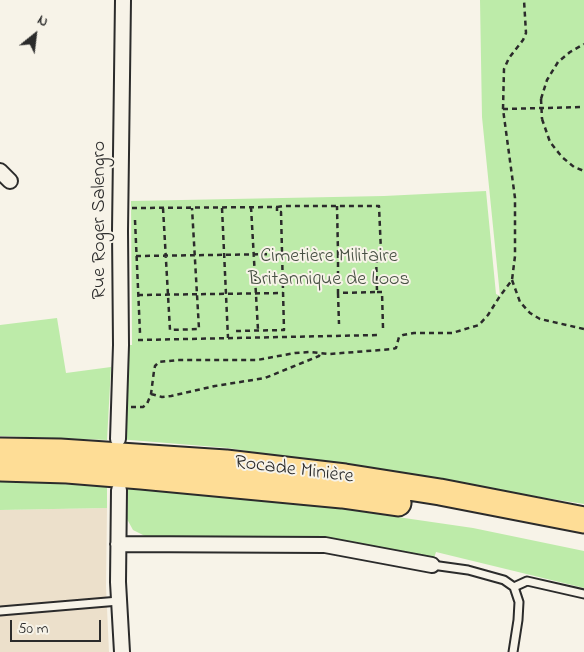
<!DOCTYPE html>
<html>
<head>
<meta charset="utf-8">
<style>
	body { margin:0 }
	#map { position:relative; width:584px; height:652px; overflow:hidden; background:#f7f3e8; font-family:"Indie Flower",sans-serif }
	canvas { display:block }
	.north { position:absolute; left:10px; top:10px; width:50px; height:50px; -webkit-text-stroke:4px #f7f3e8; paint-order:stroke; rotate:29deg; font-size:14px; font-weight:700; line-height:20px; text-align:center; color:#2b2b2b }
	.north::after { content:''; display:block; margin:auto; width:18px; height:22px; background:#2b2b2b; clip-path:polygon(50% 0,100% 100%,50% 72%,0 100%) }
	.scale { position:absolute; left:10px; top:620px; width:91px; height:22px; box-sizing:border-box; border:2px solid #2b2b2b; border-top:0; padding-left:6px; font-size:15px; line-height:18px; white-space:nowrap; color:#2b2b2b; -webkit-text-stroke:4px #f7f3e8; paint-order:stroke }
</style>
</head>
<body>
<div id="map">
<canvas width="584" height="652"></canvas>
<div class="north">N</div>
<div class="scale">50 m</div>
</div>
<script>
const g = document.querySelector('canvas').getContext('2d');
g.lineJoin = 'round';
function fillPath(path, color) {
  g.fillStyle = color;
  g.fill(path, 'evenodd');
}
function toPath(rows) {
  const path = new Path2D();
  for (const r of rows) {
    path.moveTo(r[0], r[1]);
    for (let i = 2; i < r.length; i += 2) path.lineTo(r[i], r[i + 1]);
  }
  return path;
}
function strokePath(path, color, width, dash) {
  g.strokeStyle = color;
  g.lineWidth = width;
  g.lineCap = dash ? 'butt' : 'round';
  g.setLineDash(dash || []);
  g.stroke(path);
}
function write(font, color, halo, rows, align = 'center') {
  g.font = font + ' "Indie Flower",sans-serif';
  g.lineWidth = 4;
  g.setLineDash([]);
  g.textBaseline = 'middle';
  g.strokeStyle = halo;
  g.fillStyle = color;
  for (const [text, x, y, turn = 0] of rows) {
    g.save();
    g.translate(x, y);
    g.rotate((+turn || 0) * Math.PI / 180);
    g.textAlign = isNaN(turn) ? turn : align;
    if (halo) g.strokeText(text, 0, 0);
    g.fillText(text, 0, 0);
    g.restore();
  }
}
fillPath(toPath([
	[107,508,106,586,109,652,0,652,0,510]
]), '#ece0cb');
fillPath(toPath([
	[480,0,584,0,584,504,228,448,118,439,121,345,132,345,131,201,384,196,486,191,496,294,500,296,482,117],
	[57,318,66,373,111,367,107,440,0,436,0,325],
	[0,480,107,487,107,508,0,510],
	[128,489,245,496,308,504,473,528,584,551,584,588,436,552,432,565,325,545,208,545,171,536,145,536,133,530,127,519]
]), '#bdeba9');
const lane = toPath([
	[432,565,468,570,504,580,514,587,519,602,518,620,513,652],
	[514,587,527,581,584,594],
	[0,611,119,601]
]);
const street = toPath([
	[0,171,10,181],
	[118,439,121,345,120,231,123,0],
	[119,490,118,582,122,652],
	[118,544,325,545,432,565]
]);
const highway = toPath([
	[0,451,60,452,226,463,345,477,440,492,584,520],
	[0,468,67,470,141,476,342,495,398,503]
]);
strokePath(lane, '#2b2b2b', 11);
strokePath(street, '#2b2b2b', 18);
strokePath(highway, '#2b2b2b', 29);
strokePath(toPath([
	[541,99,547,80,558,62,570,52,584,44],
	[503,109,584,107],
	[542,119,550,142,562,157,574,167,584,171],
	[251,207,258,330],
	[277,207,284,206,379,206,381,252,338,253,337,206],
	[132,208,277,207,277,212,281,212,284,330,235,331],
	[163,208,170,330,199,329,192,208],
	[222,208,228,338],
	[135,220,140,333],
	[338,253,338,293,377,292,376,252],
	[136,256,282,254],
	[512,280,520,302,530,313,540,319,584,329],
	[377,292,382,292,383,328],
	[338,293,339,324],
	[138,295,283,293],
	[138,340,380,335],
	[151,394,162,397,171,396,215,386,265,378,319,356,320,353],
	[131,407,143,407,147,404,151,394,154,371,155,366,159,362,178,360,257,360,295,353,310,352,330,354,393,349,396,348,399,337,403,335,414,333,452,333,479,325,488,315,500,296,512,280,515,256,515,198,503,109,504,69,509,58,523,40,526,33,524,0]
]), '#2b2b2b', 2.5, [5, 4]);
strokePath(lane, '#f7f3e8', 7);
strokePath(street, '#f7f3e8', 14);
strokePath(highway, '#fedd96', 25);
strokePath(toPath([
	[541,99,542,119]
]), '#2b2b2b', 2.5, [5, 4]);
write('20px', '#2b2b2b', '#f7f3e8', [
	["Rue Roger Salengro",101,220,-90],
	["Rocade Minière",294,471,7]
]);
write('20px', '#485144', '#f7f3e8', [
	["Cimetière Militaire",329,258],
	["Britannique de Loos",329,281]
]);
</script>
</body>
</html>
